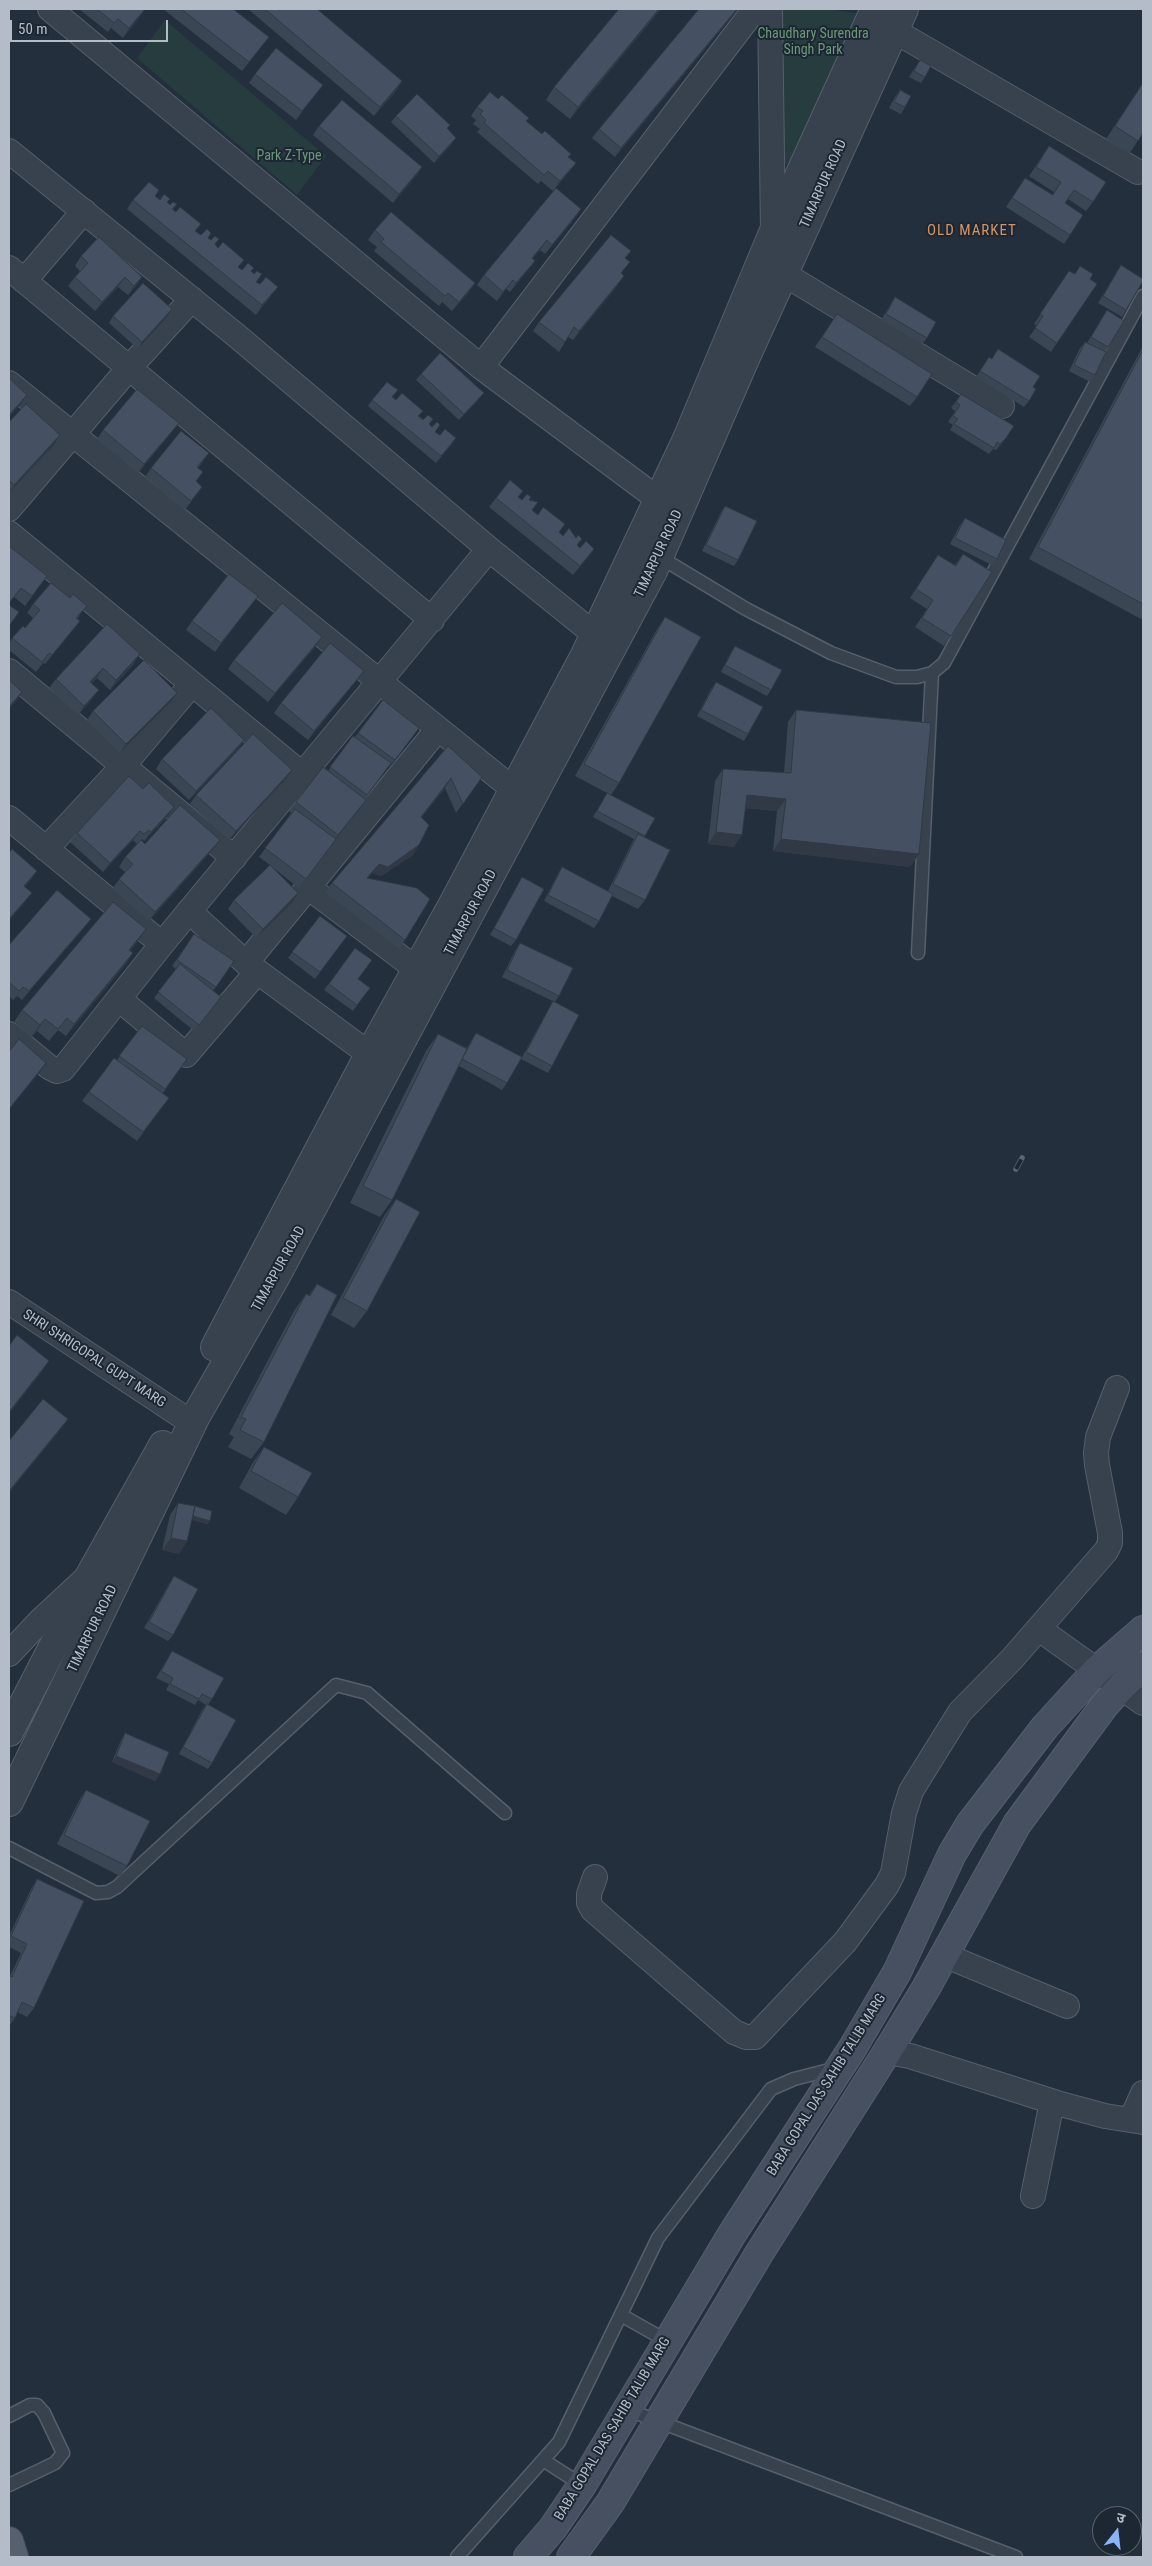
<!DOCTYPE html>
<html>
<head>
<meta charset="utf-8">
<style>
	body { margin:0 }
	#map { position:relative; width:1152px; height:2566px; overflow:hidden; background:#242f3e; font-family:"Roboto Condensed","Noto Sans Devanagari",sans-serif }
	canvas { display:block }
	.frame { position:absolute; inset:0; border:10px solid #b4bcc9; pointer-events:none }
	.north { position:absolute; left:1092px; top:2506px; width:50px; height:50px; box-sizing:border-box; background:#1d2633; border:1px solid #59626f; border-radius:50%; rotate:16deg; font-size:14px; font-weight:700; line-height:20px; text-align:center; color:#b4bcc9 }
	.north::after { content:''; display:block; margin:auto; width:18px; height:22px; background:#8ab4f8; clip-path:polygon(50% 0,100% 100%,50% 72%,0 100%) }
	.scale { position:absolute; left:10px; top:20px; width:158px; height:22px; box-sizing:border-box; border:2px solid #b4bcc9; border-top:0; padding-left:6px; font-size:15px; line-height:18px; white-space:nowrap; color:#b4bcc9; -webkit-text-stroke:4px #1d2633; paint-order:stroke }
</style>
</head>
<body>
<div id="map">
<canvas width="1152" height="2566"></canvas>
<div class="frame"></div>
<div class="north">उ</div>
<div class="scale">50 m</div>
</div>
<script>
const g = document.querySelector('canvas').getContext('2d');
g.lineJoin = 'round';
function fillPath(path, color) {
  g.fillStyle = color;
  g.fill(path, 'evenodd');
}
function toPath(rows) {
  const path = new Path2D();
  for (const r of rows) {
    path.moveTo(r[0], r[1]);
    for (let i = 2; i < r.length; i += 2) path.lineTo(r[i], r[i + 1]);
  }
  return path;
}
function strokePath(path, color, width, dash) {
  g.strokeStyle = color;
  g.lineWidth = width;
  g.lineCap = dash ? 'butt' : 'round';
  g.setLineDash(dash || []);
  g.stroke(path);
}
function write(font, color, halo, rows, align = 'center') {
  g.font = font + ' "Roboto Condensed",sans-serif';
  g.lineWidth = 4;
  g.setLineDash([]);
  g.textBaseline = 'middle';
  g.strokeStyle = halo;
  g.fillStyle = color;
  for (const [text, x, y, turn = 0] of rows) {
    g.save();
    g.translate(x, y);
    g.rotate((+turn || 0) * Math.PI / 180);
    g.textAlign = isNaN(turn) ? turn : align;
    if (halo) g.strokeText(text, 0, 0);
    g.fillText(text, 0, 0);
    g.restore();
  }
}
fillPath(toPath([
	[780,9,826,9,863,14,790,165,782,163],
	[165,20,326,156,297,195,137,58]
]), '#263c3f');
const service = toPath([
	[658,556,746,609,831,653,896,677,917,677,932,673,944,663,1143,296],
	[918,953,932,673],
	[9,1848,96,1893,108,1892,117,1887,336,1685,367,1693,505,1813],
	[621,2315,667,2341],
	[626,2409,1016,2557],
	[9,2416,30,2405,37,2405,44,2413,63,2453,55,2463,9,2485],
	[543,2460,582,2485],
	[457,2557,559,2442,658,2238,771,2089,794,2079,837,2068]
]);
const minor = toPath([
	[50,9,481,367,674,511],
	[770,9,773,232],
	[893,30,1138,172],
	[9,151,237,336,489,549,609,646],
	[9,268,432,620],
	[784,274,1002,406],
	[24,281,84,211],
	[481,367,755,9],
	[9,383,513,789,529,799],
	[9,509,129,368,192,299],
	[9,533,303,775],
	[9,671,234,858],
	[9,818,162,944],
	[46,849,123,766,192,684],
	[308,887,432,981],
	[189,911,246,963,384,1065],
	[246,963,438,729],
	[119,999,186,1055,257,972],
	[9,1034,49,1067,57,1071,63,1069,162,944,489,549],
	[9,1302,180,1415],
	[1039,1629,1143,1703],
	[9,1654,41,1620,84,1580],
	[595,1877,589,1894,589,1903,593,1910,734,2032,746,2037,755,2037,845,1942,887,1885,893,1873,904,1813,911,1791,960,1712,1012,1659,1106,1551,1110,1543,1110,1533,1097,1465,1096,1453,1098,1437,1117,1388],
	[944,1955,1067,2006],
	[887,2052,910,2056,1057,2103,1105,2116,1143,2122],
	[1131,2120,1143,2093],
	[1033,2196,1052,2102]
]);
const tertiary = toPath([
	[215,1347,370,1053,453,904,585,655,687,439,773,233,875,9],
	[9,1732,90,1575,163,1445],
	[9,1802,196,1416,276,1276,653,571,745,359,904,9]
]);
const secondary = toPath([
	[528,2557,553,2528,582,2485,732,2234,852,2049,897,1972,952,1854,970,1824,1045,1727,1097,1670,1143,1630],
	[571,2557,610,2503,760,2252,887,2052,926,1988,1017,1824,1104,1706,1121,1687,1143,1666]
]);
const primary = toPath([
	[9,2541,14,2557]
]);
strokePath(service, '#565f6c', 15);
strokePath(minor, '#565f6c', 26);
strokePath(tertiary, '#565f6c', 30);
strokePath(secondary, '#565f6c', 30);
strokePath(primary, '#414a57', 30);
strokePath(service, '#38414e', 12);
strokePath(minor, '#38414e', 24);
strokePath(tertiary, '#38414e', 28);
strokePath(secondary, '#465061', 28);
strokePath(primary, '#56606e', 28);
const rail = toPath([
	[1016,1169,1022,1158]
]);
strokePath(rail, '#5a6575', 5.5);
strokePath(rail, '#1d2633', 4, [11]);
fillPath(toPath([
	[79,9,145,9,139,18,123,38,111,28,108,32],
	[163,9,233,9,262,46,242,71],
	[248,9,317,9,402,81,396,91,374,116],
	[619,9,661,9,570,119,546,100,554,87],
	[738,9,615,157,592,138,599,129],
	[920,60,925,77,921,83,909,77],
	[255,74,323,85,296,120,249,83],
	[1143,82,1143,133,1129,154,1106,139],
	[900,90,905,107,901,114,889,108,895,97],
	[477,107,526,121,576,163,569,172,553,191,541,181,538,184,477,132,480,129,473,124,476,120,471,116],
	[396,116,447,129,452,144,434,163,391,122],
	[319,126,422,167,416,176,393,203,313,135],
	[1049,146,1093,202,1086,211,1068,199,1065,203,1070,235,1064,244,1006,207,1025,178,1052,195,1054,192,1029,176],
	[159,190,155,196,160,200,167,203,170,205,177,204,173,210,196,231,201,235,208,238,239,268,242,270,251,272,256,282,271,296,256,315,127,209,133,200],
	[575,218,545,254,540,250,532,259,535,261,528,270,510,292,506,289,497,301,477,285,484,275],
	[375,230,469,292,452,311,442,302,439,306,374,251,377,247,368,240],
	[99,237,136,286,128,295,118,287,95,311,68,286,75,277,80,271,75,266,81,256],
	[626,258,618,285,573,340,568,337,559,352,533,331,539,322],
	[1121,265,1126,310,1122,317,1098,303],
	[1074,274,1090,279,1097,284,1051,352,1029,337,1037,326,1034,324,1063,280],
	[895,297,927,338,922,344,881,320],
	[172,309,168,316,138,349,109,323,113,316],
	[1107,310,1108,347,1105,352,1095,375,1090,382,1069,371,1080,348,1085,342,1087,343],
	[837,314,917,397,910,406,815,347],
	[1143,346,1143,620,1029,559],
	[998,349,1033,387,1029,401,1024,407,976,377,989,357,992,359],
	[421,374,479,399,459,420,416,380],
	[961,394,1002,444,996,450,993,449,989,454,950,430,953,425,948,422,955,411,951,408],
	[392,397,430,424,435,432,452,444,436,463,368,406,372,400],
	[9,422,60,435,54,445,9,493],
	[103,430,172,432,138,473,97,439],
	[209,453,198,468,196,482,202,487,185,510,145,477,151,468],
	[519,497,522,500,529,500,532,510,559,533,580,548,594,549,573,575,489,507,496,498],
	[725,506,738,560,734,566,702,551,721,512],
	[965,518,997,559,992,565,950,544,960,525],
	[9,546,47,576,25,606,14,597],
	[963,554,951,636,944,646,915,627,927,609,910,598,938,555,955,565],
	[258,596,215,652,186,630,192,621],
	[33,604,80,615,77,619,80,621,73,630,45,664,43,663,36,672,9,650,9,644,12,638,25,628,33,618,27,613],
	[665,617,619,783,611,795,645,837,645,900,638,909,612,896,599,921,594,928,544,901,558,874,562,867,608,891,634,839,593,817,607,793,575,776,657,629],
	[107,624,134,664,110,690,97,678,92,683,92,699,78,715,49,688,56,679],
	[322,637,316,646,268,702,228,669,234,660],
	[735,646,771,690,767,696,721,672,731,652],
	[357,680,308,740,274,713,281,703],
	[716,682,748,734,744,741,697,716,711,689],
	[383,700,419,728,390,766,389,766,365,799,366,800,359,809,299,888,272,867,292,903,256,938,228,909,234,900,270,865,259,857,291,813,289,811,296,802,328,771,353,736,355,737],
	[171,702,120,753,87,720,93,711],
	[796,710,919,854,910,867,773,851,777,811,745,808,734,847,708,844,715,781,723,769,784,773,788,722],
	[244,740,238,749,189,800,156,769,162,759],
	[448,746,482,777,456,813,445,788,421,818,413,855,381,876,372,873,368,878,405,940,399,949,325,892,332,883],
	[292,770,286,779,229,840,190,804,196,795],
	[168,816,144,841,142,839,141,840,145,844,220,840,213,849,149,921,112,889,125,872,119,867,125,857,137,844,133,840,103,872,70,842,77,833],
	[522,877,516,940,511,946,490,935,518,884],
	[320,916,347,936,315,979,288,958],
	[91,919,84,928,22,1000,17,996,13,1000,9,996,9,945],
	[194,934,234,961,213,991,216,1003,194,1031,154,998,176,969,172,966],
	[138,941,130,951,125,965,66,1036,58,1030,49,1041,37,1031,31,1037,14,1022,22,1010],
	[520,943,559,996,555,1002,502,977,516,949],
	[355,948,358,979,370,988,353,1011,324,990],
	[553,1001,552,1066,548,1073,521,1059,549,1008],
	[142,1026,187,1059,163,1093,169,1098,137,1141,82,1101,114,1058,117,1060],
	[476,1033,507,1083,502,1090,459,1066,392,1200,380,1217,350,1203,426,1051,438,1034,467,1048],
	[396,1199,367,1311,354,1328,331,1315,384,1216],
	[317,1284,264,1442,251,1459,228,1447,234,1437,229,1434,294,1311,306,1294,309,1295],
	[264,1447,298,1497,286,1515,239,1488,252,1464],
	[178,1503,210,1521,207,1524,192,1520,187,1541,179,1554,162,1550,170,1515],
	[174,1576,173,1635,168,1641,144,1628,170,1582],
	[172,1651,212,1699,208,1705,212,1763,208,1769,179,1754,202,1710,206,1705,198,1700,195,1705,166,1690,169,1684,156,1678],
	[125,1733,160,1774,155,1781,112,1762,121,1740],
	[86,1790,127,1866,120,1876,57,1844,80,1799],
	[37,1879,34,2008,27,2017,17,2012,15,2018,9,2026,9,1975,10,1976,21,1953,9,1947,9,1936,31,1889]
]), '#3b4654');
fillPath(toPath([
	[145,9,139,18,123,38,129,28],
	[659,9,661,9,570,119,578,107],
	[737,9,738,9,615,157,621,148],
	[402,81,396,91,374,116,380,107],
	[323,85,316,94,296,120,302,111],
	[456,138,452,144,434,163,439,156],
	[576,163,569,172,553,191,560,181],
	[422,167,416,176,393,203,399,194],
	[581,209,575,218,545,254,552,245],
	[547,240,540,250,525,268,532,258],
	[535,261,528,270,510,292,516,283],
	[624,276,618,285,573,340,579,331],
	[125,277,118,287,95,311,102,302],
	[142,277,136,286,128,295,134,286],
	[513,280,506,289,497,301,503,292],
	[475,283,469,292,452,311,459,302],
	[278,287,271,296,256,315,262,305],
	[172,309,168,316,138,349,142,342],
	[27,395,21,404,9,417,9,415],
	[179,423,172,432,138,473,144,464],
	[60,435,54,445,9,493,14,485],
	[1006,438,1002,444,996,450,1000,444],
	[594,549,588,558,573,575,580,566],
	[258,596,251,605,215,652,221,643],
	[322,637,316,646,268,702,275,693],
	[140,654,134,664,110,690,116,680],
	[103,668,97,678,84,691,90,682],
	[364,671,357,680,308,740,314,731],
	[99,690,92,699,78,715,84,706],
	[22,692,16,701,9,709,9,707],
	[177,693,171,702,120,753,126,744],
	[244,740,238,749,189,800,196,791],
	[292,770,286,779,229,840,236,831],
	[451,778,445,788,414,827,421,817],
	[747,795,786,799,777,811,738,807],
	[366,800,359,809,332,844,338,835],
	[174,807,168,816,144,841,151,832],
	[140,831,133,840,103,872,110,863],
	[716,832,742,835,734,847,708,844],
	[781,839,919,854,910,867,773,851],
	[220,840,213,849,149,921,155,912],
	[419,845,413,855,381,876,372,873,360,887,367,878,379,864],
	[37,871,31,880,18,896,24,886],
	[32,893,25,902,9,921,9,919],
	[298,893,292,903,256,938,263,929],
	[91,919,84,928,22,1000,29,991],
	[146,929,138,941,120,962,129,950],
	[133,953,125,965,66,1036,74,1024],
	[45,1019,37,1031,31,1037,40,1025],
	[46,1063,40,1072,9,1110,9,1109],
	[49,1361,41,1373,9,1414,9,1412],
	[68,1419,62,1428,9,1493,9,1491],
	[188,1515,210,1521,207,1524,186,1518],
	[171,1538,187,1541,179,1554,162,1550],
	[116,1756,160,1774,155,1781,112,1762]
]), '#303945');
const building = toPath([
	[97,9,145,9,129,28,118,19,114,23,97,9],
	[181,9,233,9,269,37,249,62,181,9],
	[265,9,317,9,402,81,380,107,265,9],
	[619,9,659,9,578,107,554,87,619,9],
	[699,9,737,9,621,148,599,129,699,9],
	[276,48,323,85,302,111,255,74,276,48],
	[920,60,931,66,925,77,914,71,920,60],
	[1143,83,1143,133,1138,141,1115,126,1143,83],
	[900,90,911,96,905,107,894,102,900,90],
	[490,92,498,99,502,95,529,118,526,121,542,134,545,131,571,154,568,157,576,163,560,181,548,171,544,175,484,123,486,120,480,114,483,111,477,107,490,92],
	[417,94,450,125,447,128,456,138,439,156,396,116,417,94],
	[342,100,422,167,399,194,319,126,342,100],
	[1049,146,1106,182,1093,202,1074,190,1065,203,1083,215,1070,235,1012,198,1025,178,1053,195,1061,182,1036,167,1049,146],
	[149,182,159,190,155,196,160,200,164,194,170,199,167,202,170,205,173,202,177,204,172,209,176,212,180,207,201,224,195,231,201,235,207,229,211,233,208,238,211,240,215,236,219,239,215,244,218,248,223,242,244,260,238,267,242,270,248,263,254,268,251,271,254,274,257,271,262,274,256,282,260,284,266,277,278,287,262,305,133,200,149,182],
	[556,188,581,209,552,245,547,240,532,258,535,261,516,283,513,280,503,292,484,275,556,188],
	[391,212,475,283,459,302,448,293,445,296,381,242,384,239,375,230,391,212],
	[611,235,631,251,625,258,630,262,621,273,624,276,579,331,574,327,565,342,539,322,611,235],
	[99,237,142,277,134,286,125,277,102,302,75,277,88,263,81,256,99,237],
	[1121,265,1143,279,1143,281,1126,310,1103,296,1121,265],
	[1080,266,1093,274,1090,279,1097,284,1057,343,1035,328,1043,316,1040,314,1069,271,1075,274,1080,266],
	[143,283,172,309,142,342,113,316,143,283],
	[895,297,936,322,927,338,886,314,895,297],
	[1107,310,1124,321,1108,347,1091,337,1107,310],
	[837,314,932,374,917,397,822,337,837,314],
	[1085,342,1106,352,1095,375,1074,365,1085,342],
	[998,349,1040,376,1033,387,1036,389,1029,401,980,371,989,357,992,359,998,349],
	[1143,350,1143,604,1038,547,1143,350],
	[440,353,484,393,464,414,421,374,440,353],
	[9,378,27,395,9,415,9,378],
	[387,382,398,390,392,397,396,400,402,393,423,411,418,416,423,420,428,415,433,419,429,424,432,427,437,422,440,425,435,432,440,435,445,429,456,438,441,456,372,400,387,382],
	[137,389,179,423,144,464,103,430,137,389],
	[961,394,1014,426,1006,438,1000,444,997,442,994,448,954,424,958,419,953,416,960,405,956,402,961,394],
	[26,404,60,435,14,485,9,480,9,422,26,404],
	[181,431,209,453,197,467,203,472,196,481,202,487,191,501,151,468,181,431],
	[510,480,523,491,518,497,522,500,527,494,531,497,529,500,538,502,532,510,538,515,543,507,565,524,559,532,563,536,569,528,576,538,578,535,582,539,577,545,580,548,586,541,594,549,580,566,496,498,510,480],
	[725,506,757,521,738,560,706,545,725,506],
	[965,518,1006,540,997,559,955,538,965,518],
	[9,546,47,576,32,596,21,588,9,603,9,546],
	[963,554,992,572,951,636,922,618,933,600,916,589,938,555,956,566,963,554],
	[229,574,258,596,221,643,192,621,229,574],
	[51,583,70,598,73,594,87,606,76,618,80,621,52,655,49,653,42,662,12,638,23,626,25,628,40,610,33,604,51,583],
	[282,603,322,637,275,693,234,660,282,603],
	[9,605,19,612,9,626,9,605],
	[665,617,701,637,619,783,584,764,665,617],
	[107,624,140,654,116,680,103,668,90,682,99,690,84,706,56,679,107,624],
	[330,643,364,671,314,731,281,703,330,643],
	[735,646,782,670,771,690,725,665,735,646],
	[144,660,177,693,126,744,93,711,144,660],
	[9,680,22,692,9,707,9,680],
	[716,682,763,707,748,734,701,710,716,682],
	[383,700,419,728,395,760,358,733,383,700],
	[211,708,244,740,196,791,162,759,211,708],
	[796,710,931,723,919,854,781,839,786,799,747,795,742,835,716,832,723,769,791,773,796,710],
	[253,734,292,770,236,831,196,795,253,734],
	[353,736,391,763,367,795,330,767,353,736],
	[448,746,482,777,463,804,451,778,421,817,429,825,419,845,388,867,379,864,367,878,417,888,430,899,405,940,332,883,448,746],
	[323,767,366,800,338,835,296,802,323,767],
	[129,776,143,789,149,783,174,807,151,832,149,830,144,834,140,831,110,863,77,833,129,776],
	[607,793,655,818,645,836,597,811,607,793],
	[180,805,220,840,155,912,119,879,133,864,125,857,141,840,145,844,180,805],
	[295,809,336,839,306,879,265,848,295,809],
	[638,834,670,850,645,900,613,884,638,834],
	[12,849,37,871,24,886,32,893,9,919,9,853,12,849],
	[270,865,298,893,263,929,234,900,270,865],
	[562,867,613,894,599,921,548,895,562,867],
	[522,877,544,889,516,940,494,928,522,877],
	[57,890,91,919,29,991,23,987,19,991,9,982,9,945,57,890],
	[113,902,146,929,129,950,133,953,74,1024,67,1018,58,1029,45,1019,40,1025,22,1010,113,902],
	[320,916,347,936,320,972,292,952,320,916],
	[194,934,234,961,216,987,177,960,194,934],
	[520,943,573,968,559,996,507,970,520,943],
	[355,948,372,960,358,979,370,988,357,1005,329,984,355,948],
	[180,964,221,997,199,1025,158,992,180,964],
	[553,1001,579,1015,552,1066,526,1052,553,1001],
	[142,1026,187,1059,165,1089,119,1056,142,1026],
	[476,1033,522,1057,507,1083,462,1059,476,1033],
	[438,1034,467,1049,392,1200,363,1186,438,1034],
	[19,1039,46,1063,9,1109,9,1052,19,1039],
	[114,1058,169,1098,143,1132,89,1092,114,1058],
	[396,1199,420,1212,367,1311,343,1298,396,1199],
	[317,1284,337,1295,264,1442,240,1430,246,1419,241,1417,306,1294,310,1296,317,1284],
	[17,1335,49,1361,9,1412,9,1346,17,1335],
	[43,1399,68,1419,9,1491,9,1441,43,1399],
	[264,1447,312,1473,298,1497,251,1471,264,1447],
	[178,1503,195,1506,187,1541,171,1538,178,1503],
	[195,1506,212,1511,210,1521,193,1516,195,1506],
	[174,1576,198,1589,173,1635,149,1622,174,1576],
	[172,1651,224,1678,212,1699,202,1694,199,1699,170,1684,173,1678,161,1671,172,1651],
	[207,1704,236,1720,212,1763,183,1747,207,1704],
	[125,1733,169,1752,160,1774,116,1756,125,1733],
	[86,1790,150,1821,127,1866,64,1835,86,1790],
	[37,1879,84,1901,34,2008,22,2002,15,2018,10,2016,9,2017,9,1975,12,1977,27,1944,11,1936,37,1879]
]);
fillPath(building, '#455162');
strokePath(building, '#303945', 1);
write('14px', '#6b9a76', '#1d2633', [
	["Chaudhary Surendra",813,34],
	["Singh Park",813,50],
	["Park Z-Type",289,156]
]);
write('14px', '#b4bcc9', '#1d2633', [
	["TIMARPUR ROAD",824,184,-66],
	["TIMARPUR ROAD",659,554,-65],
	["TIMARPUR ROAD",471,913,-62],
	["TIMARPUR ROAD",279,1269,-61],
	["SHRI SHRIGOPAL GUPT MARG",94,1359,33],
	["TIMARPUR ROAD",93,1629,-64],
	["BABA GOPAL DAS SAHIB TALIB MARG",827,2085,-58],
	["BABA GOPAL DAS SAHIB TALIB MARG",613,2429,-59]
]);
g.letterSpacing = '1px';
write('15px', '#d59563', '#1d2633', [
	["OLD MARKET",972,231]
]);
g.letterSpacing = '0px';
</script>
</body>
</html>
